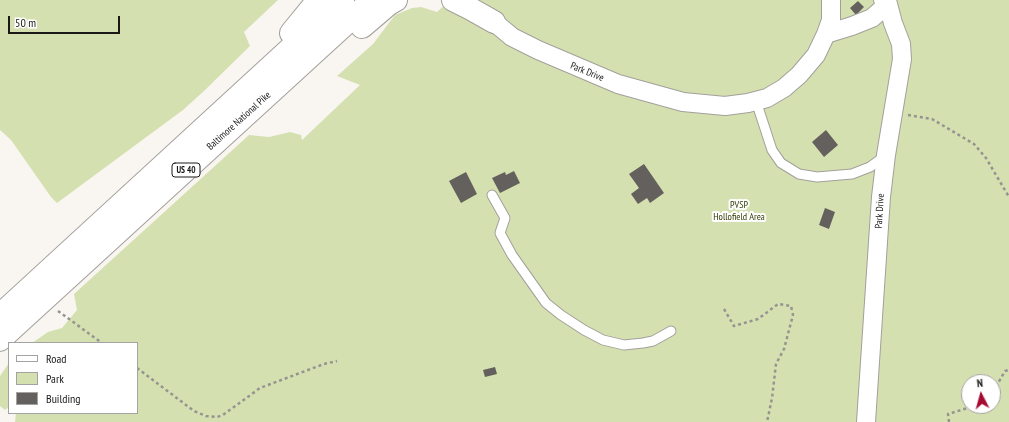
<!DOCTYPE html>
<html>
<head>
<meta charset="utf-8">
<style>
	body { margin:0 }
	#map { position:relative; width:1009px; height:422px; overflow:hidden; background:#f9f6f1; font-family:"PT Sans Narrow",sans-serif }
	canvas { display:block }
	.legend { position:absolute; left:8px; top:342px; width:130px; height:72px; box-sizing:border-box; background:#fff; border:1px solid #a4a3a3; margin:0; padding:5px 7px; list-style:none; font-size:12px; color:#1b1918 }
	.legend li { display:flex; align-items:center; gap:8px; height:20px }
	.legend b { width:20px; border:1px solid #a4a3a3 }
	.north { position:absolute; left:961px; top:374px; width:40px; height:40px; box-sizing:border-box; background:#fff; border:1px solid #a4a3a3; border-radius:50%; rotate:354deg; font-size:11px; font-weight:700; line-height:16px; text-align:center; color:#1b1918 }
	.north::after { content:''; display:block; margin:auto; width:14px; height:18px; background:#a60b31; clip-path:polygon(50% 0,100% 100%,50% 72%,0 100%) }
	.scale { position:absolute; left:8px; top:16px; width:112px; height:18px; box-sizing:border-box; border:2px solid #1b1918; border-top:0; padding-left:5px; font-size:12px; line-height:14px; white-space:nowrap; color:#1b1918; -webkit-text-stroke:3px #fff; paint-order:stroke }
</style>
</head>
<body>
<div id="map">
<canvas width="1009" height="422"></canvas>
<ul class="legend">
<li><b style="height:5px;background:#fff"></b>Road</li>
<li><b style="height:11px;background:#d5e0b0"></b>Park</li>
<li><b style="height:11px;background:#64605d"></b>Building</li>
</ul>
<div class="north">N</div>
<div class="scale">50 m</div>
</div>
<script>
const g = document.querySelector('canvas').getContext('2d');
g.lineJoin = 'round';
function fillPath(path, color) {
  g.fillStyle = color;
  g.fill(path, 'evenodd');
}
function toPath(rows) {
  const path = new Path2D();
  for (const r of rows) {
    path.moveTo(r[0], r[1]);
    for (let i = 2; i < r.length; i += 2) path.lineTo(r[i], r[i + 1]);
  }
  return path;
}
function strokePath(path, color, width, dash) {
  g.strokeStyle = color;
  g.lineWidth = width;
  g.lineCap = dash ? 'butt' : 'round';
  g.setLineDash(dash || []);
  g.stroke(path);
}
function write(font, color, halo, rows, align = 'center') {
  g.font = font + ' "PT Sans Narrow",sans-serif';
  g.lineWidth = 4;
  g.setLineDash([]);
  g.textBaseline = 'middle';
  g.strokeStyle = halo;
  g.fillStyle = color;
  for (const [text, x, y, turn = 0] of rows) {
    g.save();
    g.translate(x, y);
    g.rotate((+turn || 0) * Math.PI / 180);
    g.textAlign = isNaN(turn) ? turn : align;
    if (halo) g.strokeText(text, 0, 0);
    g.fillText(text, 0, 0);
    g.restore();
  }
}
fillPath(toPath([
	[0,0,278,0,244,32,250,46,204,91,183,110,57,203,51,197,11,140,0,130],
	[450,0,1009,0,1009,422,15,422,16,413,137,413,137,343,32,343,48,332,62,328,77,310,74,294,249,135,269,137,290,132,301,135,302,140,360,85,337,76,373,44,395,15,412,8,421,7,437,12],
	[969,382,993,382,993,406,969,406],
	[9,363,9,407,5,410,0,406,0,376]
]), '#d5e0b0');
fillPath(toPath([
	[858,1,864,7,856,15,850,8],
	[826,130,838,145,824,157,812,142],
	[644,164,664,193,650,203,647,198,638,204,631,194,639,188,629,174],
	[514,171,520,183,500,193,492,178,505,172,506,175],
	[466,172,477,194,461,203,449,181],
	[825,208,835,212,829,229,819,225],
	[495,367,497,374,485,377,483,370]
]), '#64605d');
const service = toPath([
	[756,101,772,150,781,163,799,174,817,177,852,174,870,167,885,156],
	[492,195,505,218,500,233,512,255,546,303,561,315,584,330,603,340,624,345,643,343,653,341,671,331]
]);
const minor = toPath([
	[494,22,512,37,538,50,618,84,683,102,725,106,748,103,767,98,784,88,799,75,816,55,826,34,831,20,831,0],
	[826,34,852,26,872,18,888,4],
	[866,422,881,197,886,155,902,59,901,44,893,23,888,4,883,0]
]);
const primary = toPath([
	[453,0,471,9,494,22],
	[362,27,389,4,396,0],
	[291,33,318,0],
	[0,315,343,0],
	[0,340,372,0]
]);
strokePath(service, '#a3a09b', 11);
strokePath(minor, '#a3a09b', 20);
strokePath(primary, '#a3a09b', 24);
strokePath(toPath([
	[908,115,932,119,974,144,986,158,1009,197],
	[724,309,734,326,758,319,778,304,791,306,793,315,784,349,776,364,772,398,767,422],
	[58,311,102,343],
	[137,368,194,411,206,416,217,417,223,415,260,388,324,364,337,361],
	[993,392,1005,371,1009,370],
	[949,422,948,414,974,406]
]), '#969491', 2.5, [3, 3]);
strokePath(service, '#fff', 9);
strokePath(minor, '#fff', 18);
strokePath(primary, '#fff', 22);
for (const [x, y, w] of [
	[186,170,28]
]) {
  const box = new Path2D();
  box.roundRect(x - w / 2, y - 7, w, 14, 3);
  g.fillStyle = '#fff';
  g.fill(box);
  strokePath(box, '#1b1918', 1);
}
write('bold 9px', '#1b1918', null, [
	["US 40",186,170]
]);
write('10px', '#1b1918', '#fff', [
	["Park Drive",587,72,22],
	["Baltimore National Pike",239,121,-42],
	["Park Drive",880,211,-86]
]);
write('10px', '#323a02', '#fff', [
	["PVSP",739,205],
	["Hollofield Area",739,217]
]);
</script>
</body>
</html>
